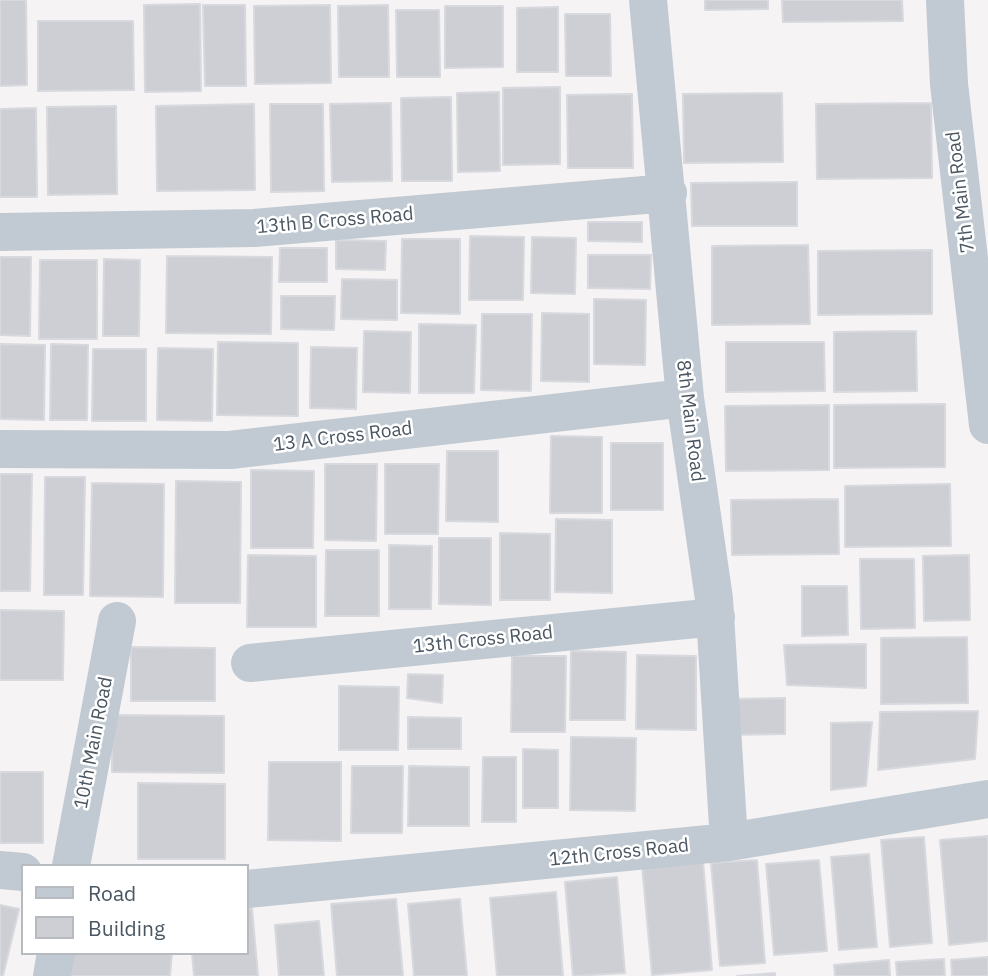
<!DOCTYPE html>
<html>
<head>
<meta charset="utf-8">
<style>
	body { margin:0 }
	#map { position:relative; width:988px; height:976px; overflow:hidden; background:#f5f3f3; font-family:"IBM Plex Sans",sans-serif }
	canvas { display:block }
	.legend { position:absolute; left:21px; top:864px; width:228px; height:91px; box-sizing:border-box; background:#fff; border:2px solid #b7bbc0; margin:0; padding:9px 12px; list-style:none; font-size:21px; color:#4a5661 }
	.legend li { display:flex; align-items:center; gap:14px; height:35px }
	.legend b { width:35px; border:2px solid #b7bbc0 }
</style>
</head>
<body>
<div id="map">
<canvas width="988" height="976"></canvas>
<ul class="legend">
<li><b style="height:9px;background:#c1cad2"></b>Road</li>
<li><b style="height:19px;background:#cdcfd5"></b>Building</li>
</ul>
</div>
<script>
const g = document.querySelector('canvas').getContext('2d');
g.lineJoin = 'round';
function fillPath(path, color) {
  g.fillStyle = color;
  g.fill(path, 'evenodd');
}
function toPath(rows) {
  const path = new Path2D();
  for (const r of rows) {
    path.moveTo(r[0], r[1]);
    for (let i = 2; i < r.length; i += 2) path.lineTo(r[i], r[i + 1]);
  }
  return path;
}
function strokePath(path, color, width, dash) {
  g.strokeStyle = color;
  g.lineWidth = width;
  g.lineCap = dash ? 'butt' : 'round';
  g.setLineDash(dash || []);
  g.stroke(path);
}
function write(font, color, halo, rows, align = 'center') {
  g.font = font + ' "IBM Plex Sans",sans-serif';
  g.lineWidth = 5;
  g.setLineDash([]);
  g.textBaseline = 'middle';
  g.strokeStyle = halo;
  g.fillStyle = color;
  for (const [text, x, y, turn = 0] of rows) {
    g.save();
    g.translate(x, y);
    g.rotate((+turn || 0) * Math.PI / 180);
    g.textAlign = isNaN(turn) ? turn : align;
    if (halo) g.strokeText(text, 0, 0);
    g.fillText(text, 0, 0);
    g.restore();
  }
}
const building = toPath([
	[0,0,26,0,27,85,0,86,0,0],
	[705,0,768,0,768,9,705,10,705,0],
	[782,0,902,0,903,21,783,22,782,0],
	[200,4,201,91,145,92,144,5,200,4],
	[203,5,245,5,246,86,205,86,203,5],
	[330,5,331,83,255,84,254,6,330,5],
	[388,5,389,77,339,77,338,6,388,5],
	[445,6,503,6,503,67,445,68,445,6],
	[558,7,558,72,517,72,517,8,558,7],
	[396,10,439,10,440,77,397,77,396,10],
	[565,14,610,14,611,76,566,76,565,14],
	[38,21,133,21,134,90,38,91,38,21],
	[560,87,560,164,503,165,503,88,560,87],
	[499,92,500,171,458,172,457,93,499,92],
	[782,93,783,162,684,163,683,94,782,93],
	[632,94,633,168,568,168,567,95,632,94],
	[451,97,452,181,402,181,401,98,451,97],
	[391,103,392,181,332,182,330,104,391,103],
	[931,103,932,178,817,179,816,104,931,103],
	[254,104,255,190,157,191,156,106,254,104],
	[270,104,323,104,324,191,271,192,270,104],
	[116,106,117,194,48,195,47,107,116,106],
	[36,108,37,197,0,197,0,109,36,108],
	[797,182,797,226,692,226,691,183,797,182],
	[588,222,642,222,642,242,588,241,588,222],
	[470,236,524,237,523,300,469,300,470,236],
	[532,237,576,238,575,294,531,293,532,237],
	[402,239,460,239,460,314,401,313,402,239],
	[336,240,386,241,385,270,336,269,336,240],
	[808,245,810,324,712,325,712,246,808,245],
	[280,248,327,248,327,282,279,282,280,248],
	[932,250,932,314,818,315,818,251,932,250],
	[588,255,651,255,650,289,588,288,588,255],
	[167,256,272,257,271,334,166,333,167,256],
	[0,257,31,257,30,336,0,335,0,257],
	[104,259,140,260,139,336,103,336,104,259],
	[40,260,97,260,97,339,39,339,40,260],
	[342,279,397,280,397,320,341,319,342,279],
	[281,296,335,296,334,330,281,329,281,296],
	[594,299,646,300,645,365,594,364,594,299],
	[542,313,589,314,589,382,541,381,542,313],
	[482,314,532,314,531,391,481,390,482,314],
	[419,324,476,325,474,393,419,393,419,324],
	[364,331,411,332,410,393,363,392,364,331],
	[916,331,917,391,834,392,834,332,916,331],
	[218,342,298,343,298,416,217,415,218,342],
	[726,342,824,342,825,391,726,392,726,342],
	[0,344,45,345,44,420,0,419,0,344],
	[51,344,88,345,87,420,50,420,51,344],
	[311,347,357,348,356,409,310,408,311,347],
	[158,348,213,349,212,421,157,420,158,348],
	[93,349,146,349,146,421,92,421,93,349],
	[945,404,945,467,834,468,834,405,945,404],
	[829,405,829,470,726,471,725,406,829,405],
	[551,436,602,437,602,513,550,513,551,436],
	[611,443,663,443,663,510,611,510,611,443],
	[447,451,498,451,498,522,446,521,447,451],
	[325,464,377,464,376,541,325,540,325,464],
	[385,464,439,464,438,534,385,534,385,464],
	[251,470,314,471,313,548,251,548,251,470],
	[0,474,32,474,30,591,0,591,0,474],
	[45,477,85,477,83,595,44,595,45,477],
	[176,481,241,482,240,603,175,603,176,481],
	[92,483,164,484,163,597,90,596,92,483],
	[950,484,951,546,845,547,845,486,950,484],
	[838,499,839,554,732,555,731,500,838,499],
	[556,519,612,520,612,593,555,592,556,519],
	[500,533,550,534,550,600,500,600,500,533],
	[439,538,491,538,491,605,439,604,439,538],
	[389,545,432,546,431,609,389,609,389,545],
	[326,550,379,550,379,616,325,616,326,550],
	[248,555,316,556,316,627,247,627,248,555],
	[969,555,970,620,924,621,923,556,969,555],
	[860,559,914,559,915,628,861,629,860,559],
	[802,586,847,586,848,635,802,636,802,586],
	[0,610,64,611,63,680,0,680,0,610],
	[967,637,968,703,881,704,881,638,967,637],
	[866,644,866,688,787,685,784,645,866,644],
	[131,647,215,648,215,701,131,701,131,647],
	[571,651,626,652,625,720,570,720,571,651],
	[637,655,696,656,696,730,636,729,637,655],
	[512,656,566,656,565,732,511,732,512,656],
	[408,674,443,675,442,703,407,698,408,674],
	[339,686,399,687,398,750,339,750,339,686],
	[785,698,785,734,730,735,729,699,785,698],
	[978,711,975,759,878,770,880,712,978,711],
	[112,715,224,716,224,773,112,772,112,715],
	[408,717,461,718,461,749,408,749,408,717],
	[872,722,866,786,831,790,831,723,872,722],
	[571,737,636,738,635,811,570,810,571,737],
	[523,749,558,750,558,808,523,808,523,749],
	[483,757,516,757,516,822,482,822,483,757],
	[269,762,341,762,341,841,268,840,269,762],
	[352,766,403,766,402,833,351,833,352,766],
	[409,766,469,767,469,826,408,826,409,766],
	[0,772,43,772,43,843,0,843,0,772],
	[138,783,225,784,225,859,138,859,138,783],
	[988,836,988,941,949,945,940,840,988,836],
	[924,837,932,943,890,947,881,840,924,837],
	[869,854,877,947,839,950,831,857,869,854],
	[757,860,765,963,720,966,711,863,757,860],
	[819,860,827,951,774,955,766,864,819,860],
	[703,861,712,970,652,975,642,866,703,861],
	[617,877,625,973,573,976,565,882,617,877],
	[556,892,563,976,497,976,490,898,556,892],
	[396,899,403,976,337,976,331,904,396,899],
	[460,899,467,976,414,976,408,904,460,899],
	[0,905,19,909,3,976,0,976,0,905],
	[252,908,258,976,194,976,192,953,247,953,247,909,252,908],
	[319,921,324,976,279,976,275,925,319,921],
	[73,953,172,953,170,976,71,976,73,953],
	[988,957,988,976,952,976,951,960,988,957],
	[944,959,945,976,897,976,896,962,944,959],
	[889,960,890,976,835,976,834,965,889,960],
	[775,973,775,976,737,976,775,973]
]);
fillPath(building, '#cdcfd5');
strokePath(building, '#d7d9de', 2);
strokePath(toPath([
	[648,0,685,398,714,599,729,842],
	[945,0,949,84,988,425],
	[0,232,254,228,668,193],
	[0,449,230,450,685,398],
	[250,663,716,617],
	[71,866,117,621],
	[0,870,23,872],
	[247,889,729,842,988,799],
	[52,976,56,953]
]), '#c1cad2', 38);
write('19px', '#4a5661', '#fff', [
	["7th Main Road",961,192,-97],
	["13th B Cross Road",335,221,-5],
	["8th Main Road",690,421,83],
	["13 A Cross Road",343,437,-7],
	["13th Cross Road",483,640,-6],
	["10th Main Road",94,743,-79],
	["12th Cross Road",619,853,-6]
]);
</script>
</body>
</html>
